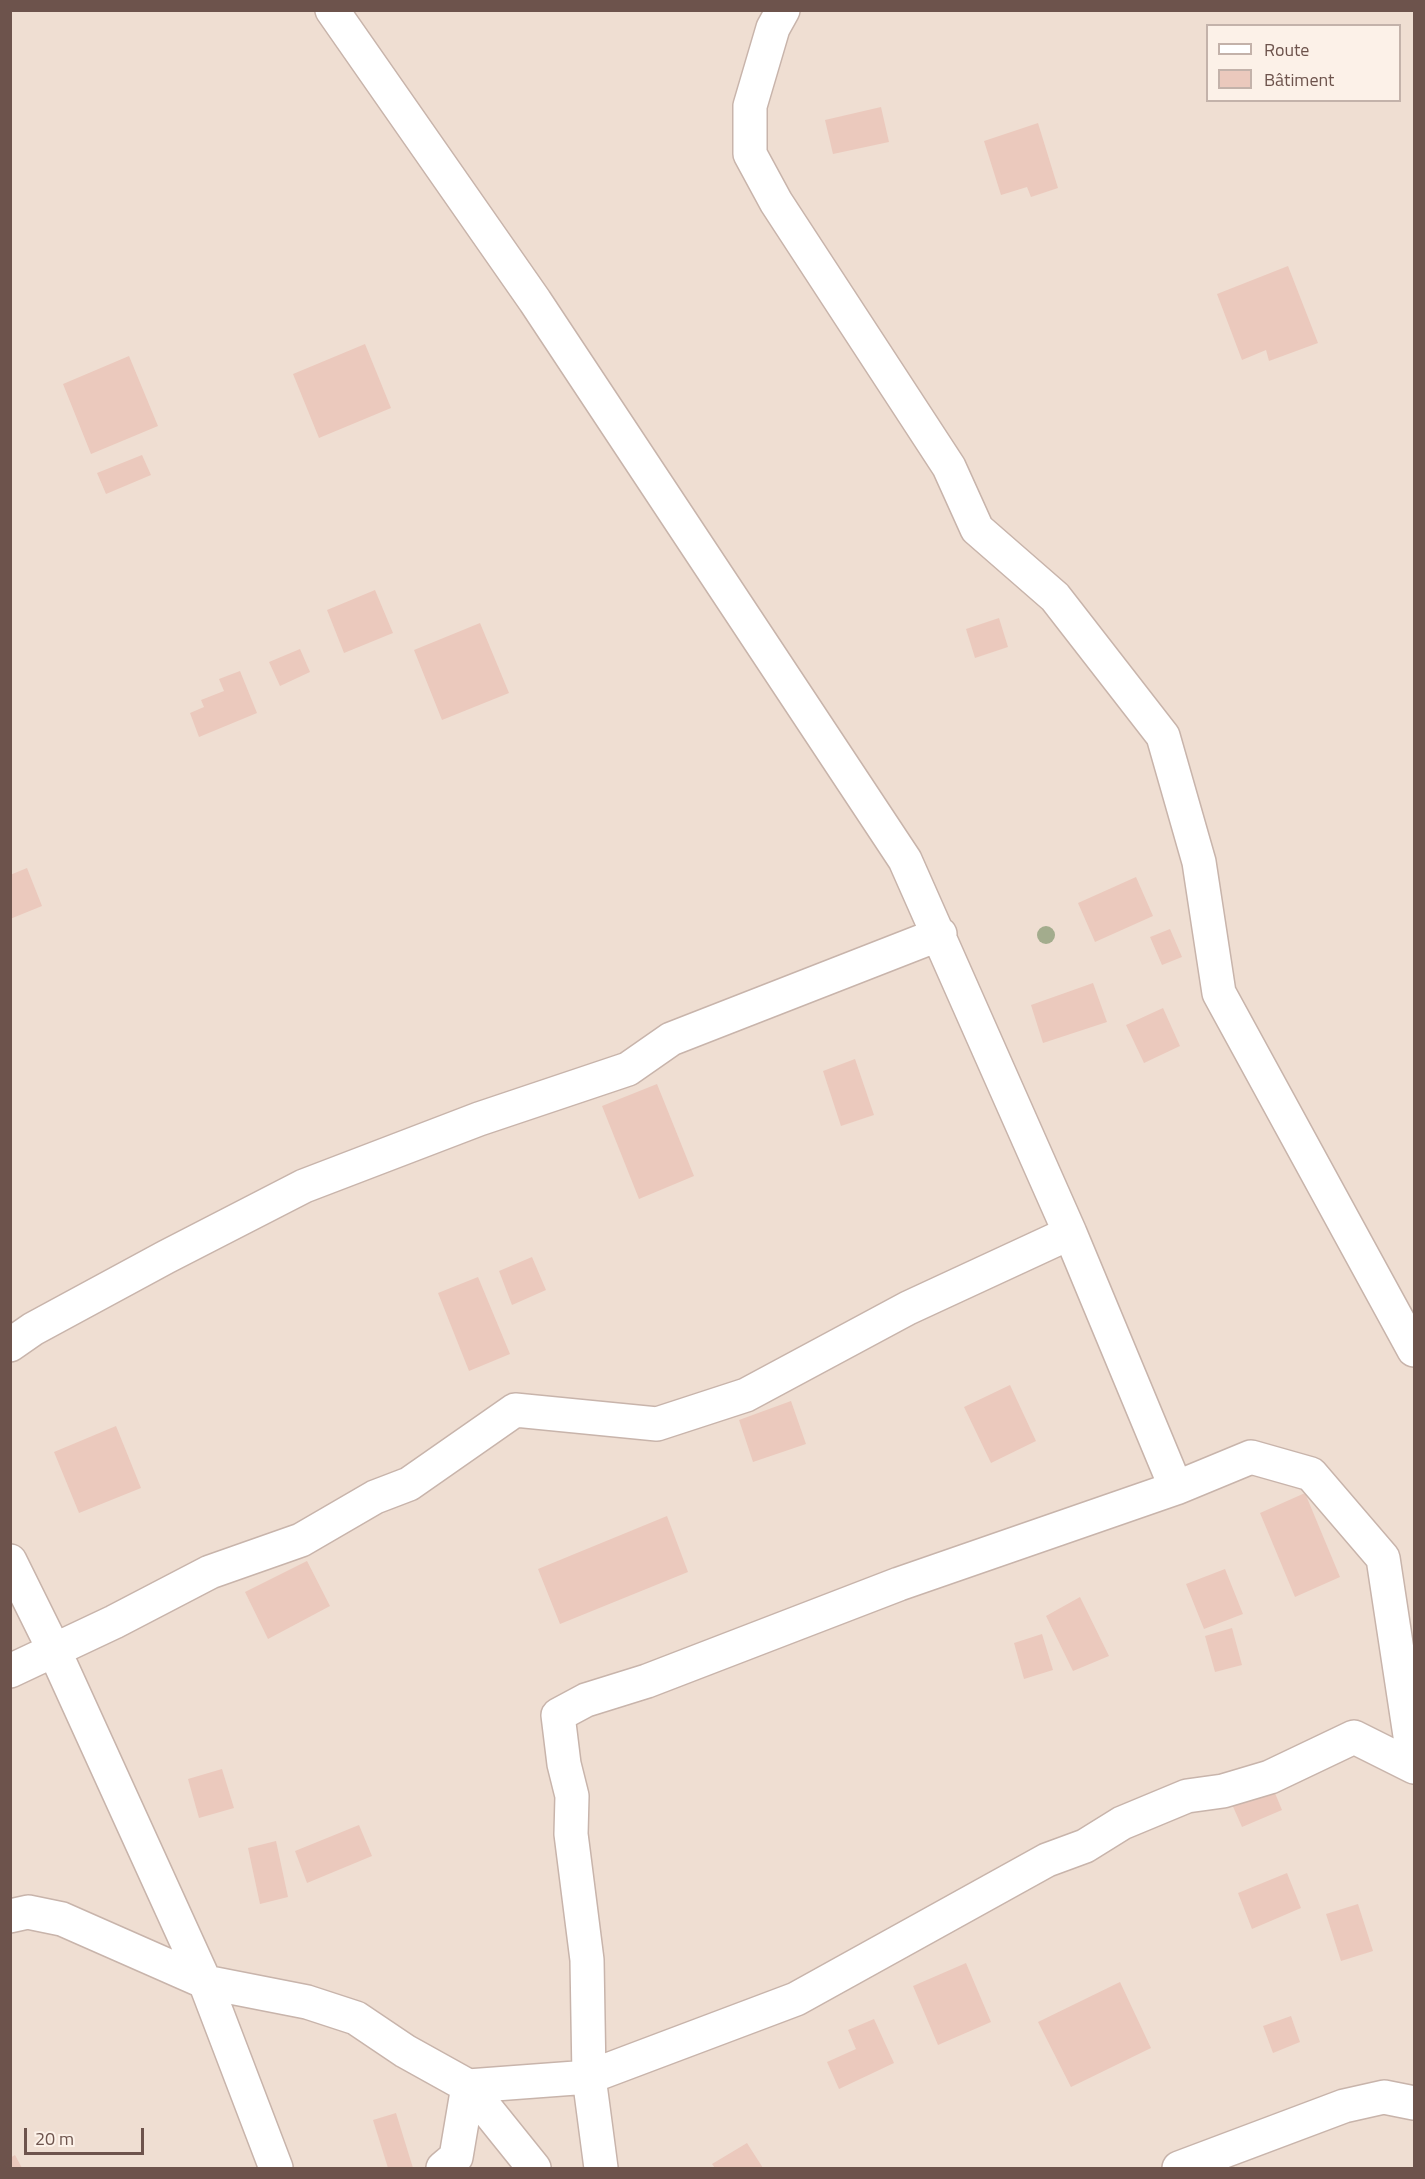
<!DOCTYPE html>
<html>
<head>
<meta charset="utf-8">
<style>
	body { margin:0 }
	#map { position:relative; width:1425px; height:2179px; overflow:hidden; background:#f9ede2; font-family:"Titillium Web",sans-serif }
	canvas { display:block }
	.frame { position:absolute; inset:0; border:12px solid #6d534c; pointer-events:none }
	.legend { position:absolute; left:1206px; top:24px; width:195px; height:78px; box-sizing:border-box; background:#fcf1e8; border:2px solid #c3b2aa; margin:0; padding:8px 10px; list-style:none; font-size:18px; color:#6d534c }
	.legend li { display:flex; align-items:center; gap:12px; height:30px }
	.legend b { width:30px; border:2px solid #c3b2aa }
	.scale { position:absolute; left:24px; top:2128px; width:120px; height:27px; box-sizing:border-box; border:3px solid #6d534c; border-top:0; padding-left:8px; font-size:18px; line-height:21px; white-space:nowrap; color:#6d534c; -webkit-text-stroke:4px #fcf1e8; paint-order:stroke }
</style>
</head>
<body>
<div id="map">
<canvas width="1425" height="2179"></canvas>
<div class="frame"></div>
<ul class="legend">
<li><b style="height:8px;background:#fff"></b>Route</li>
<li><b style="height:16px;background:#ebc9bd"></b>Bâtiment</li>
</ul>
<div class="scale">20 m</div>
</div>
<script>
const g = document.querySelector('canvas').getContext('2d');
g.lineJoin = 'round';
function fillPath(path, color) {
  g.fillStyle = color;
  g.fill(path, 'evenodd');
}
function toPath(rows) {
  const path = new Path2D();
  for (const r of rows) {
    path.moveTo(r[0], r[1]);
    for (let i = 2; i < r.length; i += 2) path.lineTo(r[i], r[i + 1]);
  }
  return path;
}
function strokePath(path, color, width, dash) {
  g.strokeStyle = color;
  g.lineWidth = width;
  g.lineCap = dash ? 'butt' : 'round';
  g.setLineDash(dash || []);
  g.stroke(path);
}
fillPath(toPath([
	[11,11,1414,11,1414,2168,11,2168],
	[1208,26,1400,26,1400,100,1208,100]
]), '#efded2');
fillPath(toPath([
	[881,107,889,142,833,154,825,120],
	[1038,123,1058,188,1031,197,1027,187,1001,195,984,141],
	[1288,266,1318,343,1269,361,1266,350,1242,360,1217,294],
	[365,344,391,408,319,438,293,374],
	[129,356,158,426,91,454,63,384],
	[142,455,151,475,106,494,97,473],
	[375,590,393,633,344,653,327,610],
	[999,618,1008,647,975,658,966,629],
	[480,623,509,693,442,720,414,650],
	[300,649,310,672,280,686,269,662],
	[240,671,257,713,199,737,190,713,204,707,201,700,224,691,219,679],
	[27,868,42,906,10,919,10,875],
	[1136,877,1153,916,1095,942,1078,903],
	[1170,929,1182,957,1162,965,1150,937],
	[1093,983,1107,1022,1043,1043,1031,1005],
	[1163,1008,1180,1046,1144,1063,1126,1025],
	[855,1059,874,1115,841,1126,823,1071],
	[657,1084,694,1176,639,1199,602,1106],
	[532,1257,546,1290,512,1305,499,1271],
	[478,1277,510,1354,469,1371,438,1293],
	[1010,1385,1036,1441,991,1463,964,1407],
	[791,1401,806,1444,753,1462,739,1420],
	[116,1426,141,1488,79,1513,54,1452],
	[1305,1493,1340,1577,1295,1597,1260,1513],
	[667,1516,688,1572,560,1624,538,1569],
	[307,1561,330,1606,268,1639,245,1592],
	[1225,1569,1243,1614,1204,1629,1186,1584],
	[1080,1597,1109,1656,1073,1671,1046,1616],
	[1232,1628,1242,1665,1215,1672,1205,1636],
	[1042,1634,1053,1670,1024,1679,1014,1643],
	[222,1769,234,1808,199,1818,188,1779],
	[1272,1786,1282,1810,1242,1827,1231,1802],
	[359,1825,372,1856,307,1883,295,1851],
	[276,1841,288,1897,260,1904,248,1848],
	[1287,1873,1301,1908,1252,1929,1238,1893],
	[1358,1904,1373,1951,1341,1961,1326,1914],
	[966,1963,991,2022,938,2045,913,1986],
	[1120,1982,1151,2048,1071,2087,1038,2022],
	[1291,2016,1300,2042,1273,2053,1263,2026],
	[874,2019,894,2063,839,2089,827,2062,856,2049,848,2030],
	[396,2113,413,2168,388,2168,373,2120],
	[747,2143,763,2168,715,2168,712,2164],
	[15,2155,22,2168,10,2168,10,2158]
]), '#ebc9bd');
const street = toPath([
	[332,10,535,301,905,860,1070,1233,1176,1488,1251,1457,1311,1474,1383,1558,1414,1762],
	[783,10,773,28,750,106,750,154,776,202,949,467,977,529,1055,597,1163,736,1199,862,1219,993,1414,1350],
	[10,1345,33,1329,166,1257,304,1186,479,1119,628,1069,671,1039,940,934],
	[10,1561,54,1650,205,1982,276,2168],
	[10,1671,114,1622,210,1572,301,1540,375,1497,409,1484,515,1410,657,1424,746,1395,908,1308,1070,1233],
	[10,1916,28,1912,62,1919,205,1982,307,2002,356,2018,405,2051,468,2086,534,2168],
	[443,2168,456,2157,468,2086,589,2077,796,1999,1047,1860,1085,1846,1122,1823,1187,1796,1223,1791,1270,1777,1354,1737,1414,1767],
	[601,2168,589,2077,587,1960,571,1834,572,1796,564,1764,558,1715,586,1700,647,1681,899,1584,1176,1488],
	[1179,2168,1344,2106,1384,2097,1414,2103]
]);
strokePath(street, '#c8b4ab', 36);
strokePath(street, '#fff', 33);
g.fillStyle = '#a3ac8d';
for (const [x, y] of [
	[1046,935]
]) {
  g.beginPath();
  g.arc(x, y, 9, 0, 2 * Math.PI);
  g.fill();
}
</script>
</body>
</html>
